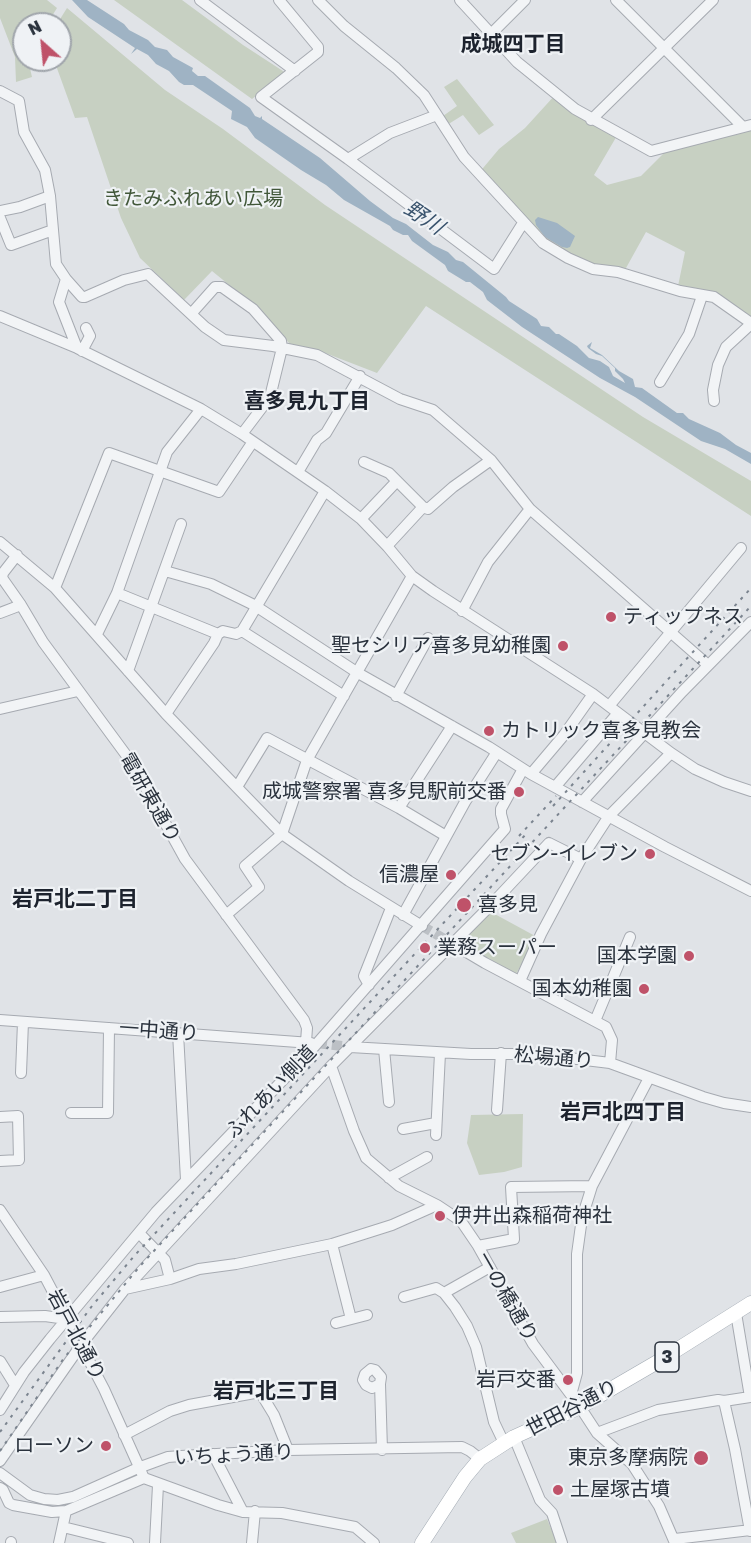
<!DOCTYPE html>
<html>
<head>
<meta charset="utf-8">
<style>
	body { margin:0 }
	#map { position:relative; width:751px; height:1543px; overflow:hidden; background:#e0e3e7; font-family:"Golos Text",sans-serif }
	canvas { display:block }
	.north { position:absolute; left:12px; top:12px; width:60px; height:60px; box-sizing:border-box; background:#eff2f5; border:2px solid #a0a5ab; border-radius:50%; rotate:333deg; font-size:16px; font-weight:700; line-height:24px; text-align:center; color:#2a323d }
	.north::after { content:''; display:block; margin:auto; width:21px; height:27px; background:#bf5269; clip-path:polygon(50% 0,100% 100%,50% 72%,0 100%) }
</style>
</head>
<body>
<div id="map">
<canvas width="751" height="1543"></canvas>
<div class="north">N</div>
</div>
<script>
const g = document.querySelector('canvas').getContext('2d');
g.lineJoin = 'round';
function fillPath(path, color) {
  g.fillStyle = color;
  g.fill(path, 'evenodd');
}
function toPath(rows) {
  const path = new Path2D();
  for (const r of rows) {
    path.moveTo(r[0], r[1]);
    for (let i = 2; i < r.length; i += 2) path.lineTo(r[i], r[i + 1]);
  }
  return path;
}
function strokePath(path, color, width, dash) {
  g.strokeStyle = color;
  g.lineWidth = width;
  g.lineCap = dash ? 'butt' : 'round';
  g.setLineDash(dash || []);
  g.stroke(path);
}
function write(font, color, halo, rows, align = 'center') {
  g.font = font + ' "Golos Text","Noto Sans JP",sans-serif';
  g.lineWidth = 4.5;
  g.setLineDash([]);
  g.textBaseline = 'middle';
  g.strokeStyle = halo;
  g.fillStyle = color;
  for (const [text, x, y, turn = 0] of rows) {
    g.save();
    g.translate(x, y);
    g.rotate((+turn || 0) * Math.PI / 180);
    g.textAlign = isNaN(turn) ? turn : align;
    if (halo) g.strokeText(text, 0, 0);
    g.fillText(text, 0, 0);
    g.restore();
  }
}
fillPath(toPath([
	[0,0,47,0,57,8,47,24,24,24,24,60,28,60,32,77,16,82,15,57,0,18],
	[114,0,182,0,243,45,286,73,252,99],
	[67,8,165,90,223,129,325,205,643,417,751,481,751,516,426,306,377,373,320,351,290,344,255,306,212,271,184,300,140,258,121,218,87,117,75,118,54,60,60,60,60,24,57,24],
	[457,79,494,125,479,135,463,115,447,125,443,116,457,106,444,87],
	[556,94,618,134,594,175,607,185,641,176,670,147,751,128,751,317,678,286,685,252,646,232,626,268,587,266,563,257,478,174,499,149,525,128],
	[491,912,537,937,516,974,460,942],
	[523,1114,522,1167,504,1172,479,1175,467,1143,471,1115],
	[547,1519,557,1543,516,1543,511,1533]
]), '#c7d0c2');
fillPath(toPath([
	[72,0,87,0,124,24,129,30,148,40,155,47,167,50,173,57,193,68,192,71,198,76,205,76,250,108,255,116,260,118,262,116,262,119,320,158,370,201,393,218,406,224,433,245,448,252,456,260,463,262,506,297,509,301,537,319,541,326,549,327,556,334,559,334,577,346,589,358,600,361,609,367,613,376,625,383,623,379,615,371,615,368,602,356,596,354,588,348,587,346,592,342,590,348,602,355,619,371,633,379,635,387,642,388,677,413,683,413,689,419,720,433,736,445,751,453,751,464,725,449,701,441,635,397,600,378,522,327,487,300,483,292,470,282,466,282,448,271,445,265,412,241,408,235,403,235,393,230,390,226,344,200,326,185,301,170,255,138,247,127,231,119,232,111,193,85,184,85,179,82,169,71,156,64,148,55,137,49,131,54,135,48,88,17],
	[538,217,557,223,575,236,570,247,567,248,562,247,545,237,536,225,535,220]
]), '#9fb3c4');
strokePath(toPath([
	[422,926,453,944],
	[317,1043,350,1047]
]), '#bcc0c5', 10, [10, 5]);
const minor = toPath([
	[200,0,295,71],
	[279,0,318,47,318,52,261,97,348,159,494,269,523,223],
	[318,0,344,26,396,68,424,95,464,157,543,243,568,258,593,269,618,272,680,291,714,297,751,323],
	[460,0,517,62,575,109,651,151,751,125],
	[616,0,743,127],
	[491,34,525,0],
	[0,91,19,101,24,132,45,170,50,196,56,264,66,279,82,297,85,297,124,280,148,274,205,327,224,340,273,346,317,355,400,399,433,410,491,460,530,509,708,665],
	[591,120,713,0],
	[348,159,390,133,437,115],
	[0,211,20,207,50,196],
	[0,218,11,245,53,230],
	[66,279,59,302,77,348],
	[191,314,215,287,222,287,253,309,281,341,282,348,270,397,242,434],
	[0,316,77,348,201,409,242,434,325,491,361,519,387,546,412,576,433,591,593,694,671,753,695,769,724,782,751,791],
	[82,351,90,336,86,328],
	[660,382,689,334,702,296],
	[714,401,713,390,718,365,726,347,751,324],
	[364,462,389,473,423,507,428,509,453,487,491,460],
	[298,472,317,440,326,433,360,376],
	[361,519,397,481],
	[0,542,55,588,166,714,282,834,349,881,422,926],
	[387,546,423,507],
	[17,555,3,573,2,578,21,605,43,642,132,763,185,859,304,1020,307,1028,306,1042],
	[165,571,211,584,254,605,358,673,489,747,531,774,665,847,751,891],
	[55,588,109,453,219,492,252,443],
	[117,593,218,634,223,631,236,634,242,631,344,696],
	[462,611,488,562,530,509],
	[0,613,21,605],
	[242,631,325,491],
	[97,634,117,593,167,452,201,409],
	[128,671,181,524],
	[396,696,428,638],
	[609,706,741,548],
	[0,709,78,691],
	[166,714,214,643,218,634],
	[531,774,564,735,593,694],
	[237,787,267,738,399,808,446,836],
	[555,787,618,713],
	[582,802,682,692,751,622],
	[399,808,452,726],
	[226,915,259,887,245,866,282,834,307,760,412,576],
	[403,915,465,802,497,752],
	[453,944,485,963,606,1027,612,1040,610,1063],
	[520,981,541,934,581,859,609,816,671,753],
	[369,985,364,976,391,908],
	[0,1020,311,1043],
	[595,1021,630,937],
	[178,1033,186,1180],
	[350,1047,471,1054,536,1054,610,1063,703,1097,724,1103,751,1107],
	[384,1049,389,1102],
	[331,1066,354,1131,366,1158,399,1186,437,1205,461,1221,478,1246,533,1344,580,1407,597,1433,632,1464,659,1506,675,1543],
	[21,1073,23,1022],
	[497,1110,501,1053],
	[71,1113,108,1113,109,1028],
	[0,1117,18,1116,19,1160,0,1161],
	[403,1129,436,1123],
	[436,1135,440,1053],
	[389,1178,427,1157],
	[0,1210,44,1275,104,1389,144,1478,218,1505,243,1512,282,1513,355,1527,374,1543],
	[139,1233,165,1260,170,1279],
	[332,1244,351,1319],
	[478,1246,514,1239,511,1187,592,1186],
	[0,1287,44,1275],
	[125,1289,170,1279,199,1269,236,1264,332,1244,392,1225,437,1205],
	[444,1293,490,1267],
	[404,1297,436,1288,444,1293,455,1307,467,1326,476,1347,494,1422,504,1443],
	[0,1317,45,1316,66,1319],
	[336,1323,367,1315],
	[0,1361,15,1385],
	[380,1384,372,1388,366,1385,363,1380,365,1374,371,1369,375,1370,381,1377,380,1384,382,1450],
	[571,1395,577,1373,577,1254,582,1218,592,1186,649,1078],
	[724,1401,735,1449,750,1531],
	[0,1410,24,1372,50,1339,156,1212,306,1056,505,829,501,814,501,809,523,769],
	[597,1433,658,1410,718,1400,724,1401,750,1397,736,1313],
	[124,1435,170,1411,189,1405,260,1392,274,1415,288,1450],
	[514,1437,540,1500,552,1513,562,1543],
	[213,1454,243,1512],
	[0,1461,81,1345,125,1289,331,1066,488,908,549,843,581,859],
	[0,1473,30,1495,44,1499,58,1500,73,1497,138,1468,168,1457,181,1456,288,1450,462,1447,470,1451,480,1459],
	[0,1488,3,1490,9,1503,13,1505,52,1512,66,1511],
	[63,1527,128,1543],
	[675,1539,751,1530],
	[11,1543,11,1542],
	[59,1543,66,1511,144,1478],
	[155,1543,158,1485],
	[252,1543,255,1511]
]);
const major = toPath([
	[422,1543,465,1477,480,1459,514,1437,580,1407,659,1361,751,1303]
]);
strokePath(minor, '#a6aab1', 12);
strokePath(major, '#a1a9b2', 15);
strokePath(minor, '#f2f4f6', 10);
strokePath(major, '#fff', 14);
strokePath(toPath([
	[553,806,751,588],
	[519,836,556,796],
	[0,1432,92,1306,135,1255,528,832],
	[0,1451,64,1358,140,1266,751,606]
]), '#7b848f', 2, [3, 6]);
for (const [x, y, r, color] of [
	[611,617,6,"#bf5269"],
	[563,646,6,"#bf5269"],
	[489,731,6,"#bf5269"],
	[519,792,6,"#bf5269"],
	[650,854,6,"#bf5269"],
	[451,875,6,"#bf5269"],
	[464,905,8,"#bf5269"],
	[425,948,6,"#bf5269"],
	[689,956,6,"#bf5269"],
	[644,989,6,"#bf5269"],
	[440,1216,6,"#bf5269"],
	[568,1380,6,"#bf5269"],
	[106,1446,6,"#bf5269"],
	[701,1458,8,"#bf5269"],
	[558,1490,6,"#bf5269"]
]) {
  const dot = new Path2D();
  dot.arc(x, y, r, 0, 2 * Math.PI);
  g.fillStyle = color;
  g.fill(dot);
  strokePath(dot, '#eff2f5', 2);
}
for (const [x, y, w] of [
	[667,1357,24]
]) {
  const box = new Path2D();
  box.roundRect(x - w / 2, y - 15, w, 30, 4.5);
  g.fillStyle = '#eff2f5';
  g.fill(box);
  strokePath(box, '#2a323d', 1.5);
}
write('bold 18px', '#2a323d', null, [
	["3",667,1357]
]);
write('20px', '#415739', '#eff2f5', [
	["きたみふれあい広場",193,199]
]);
write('20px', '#2a323d', '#eff2f5', [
	["ティップネス",623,617,"left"],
	["聖セシリア喜多見幼稚園",551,646],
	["カトリック喜多見教会",501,731,"left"],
	["成城警察署 喜多見駅前交番",507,792],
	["セブン-イレブン",638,854],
	["信濃屋",439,875],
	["喜多見",478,905,"left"],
	["業務スーパー",437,948,"left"],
	["国本学園",677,956],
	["国本幼稚園",632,989],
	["伊井出森稲荷神社",452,1216,"left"],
	["岩戸交番",556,1380],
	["ローソン",94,1446],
	["東京多摩病院",688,1458],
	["土屋塚古墳",570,1490,"left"]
], 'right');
write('20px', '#2a323d', '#eff2f5', [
	["電研東通り",150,798,60],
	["一中通り",159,1031,4],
	["松場通り",554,1058,5],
	["ふれあい側道",271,1092,-46],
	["一の橋通り",507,1297,60],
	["岩戸北通り",76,1335,62],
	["世田谷通り",572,1408,-27],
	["いちょう通り",234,1455,-3]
]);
write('bold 21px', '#1d232e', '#eff2f5', [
	["成城四丁目",513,44],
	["喜多見九丁目",307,401],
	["岩戸北二丁目",75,899],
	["岩戸北四丁目",623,1112],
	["岩戸北三丁目",276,1391]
]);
write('italic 21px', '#39536d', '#eff2f5', [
	["野川",424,218,34]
]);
</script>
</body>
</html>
